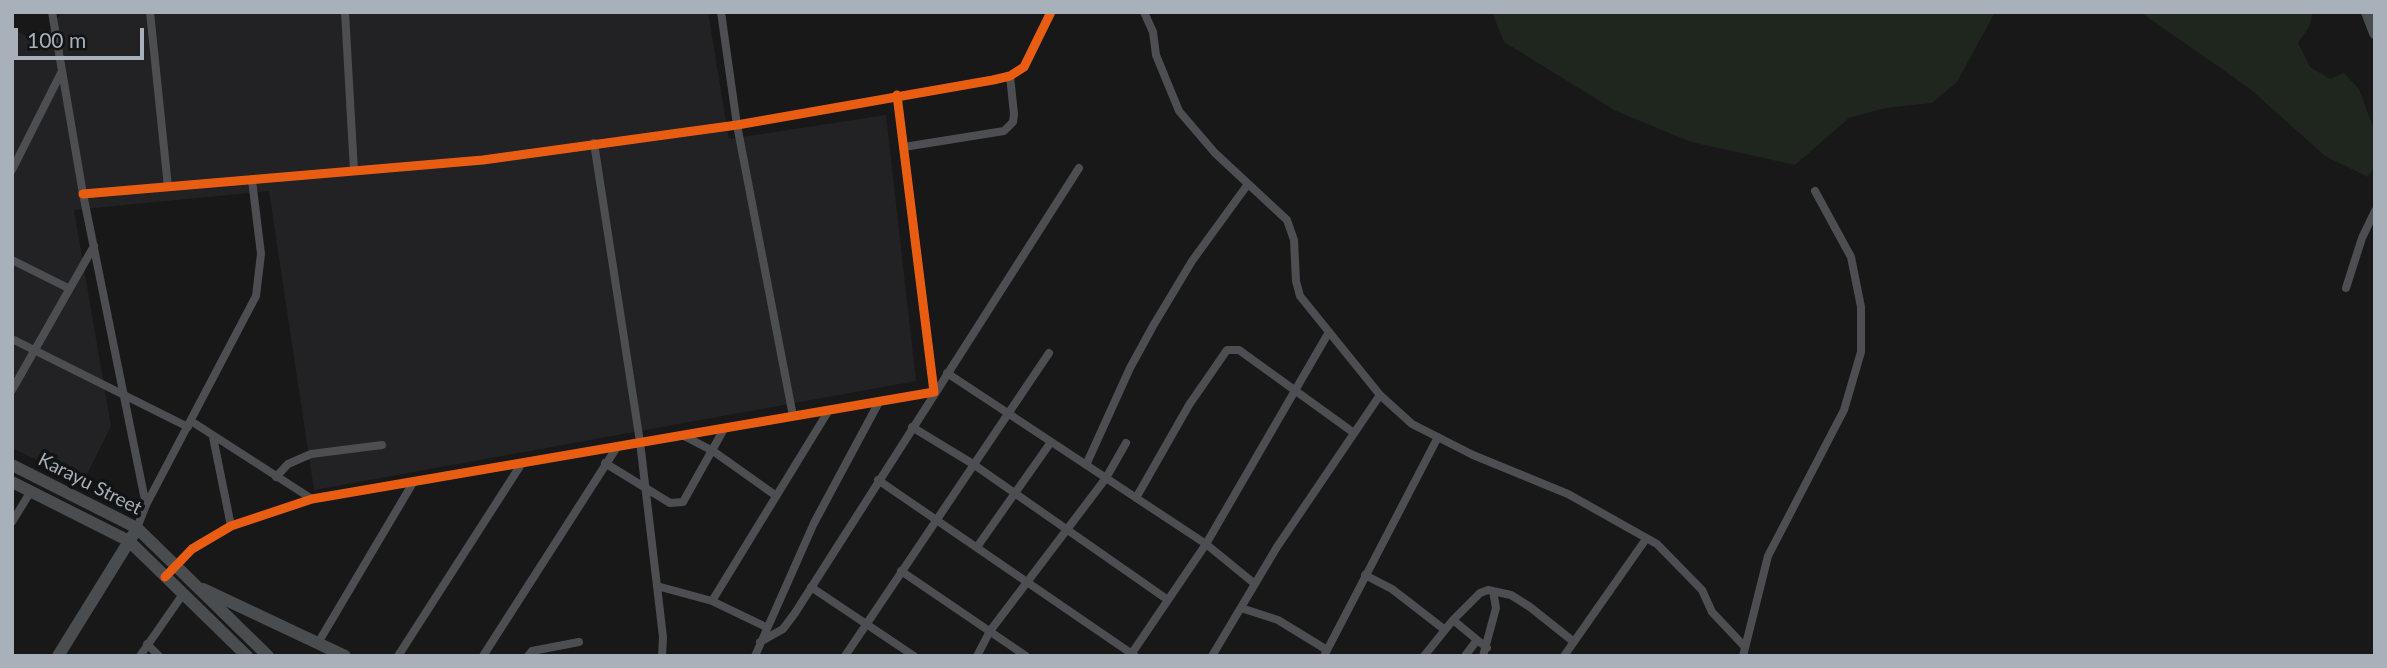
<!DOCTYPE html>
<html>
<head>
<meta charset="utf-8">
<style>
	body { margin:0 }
	#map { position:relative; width:2387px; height:668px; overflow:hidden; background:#181819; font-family:Lato,sans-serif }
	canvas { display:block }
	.frame { position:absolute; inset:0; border:14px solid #a8b0ba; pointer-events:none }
	.scale { position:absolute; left:14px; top:28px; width:130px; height:32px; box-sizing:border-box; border:4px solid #a8b0ba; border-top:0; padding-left:9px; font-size:21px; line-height:24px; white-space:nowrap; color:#a8b0ba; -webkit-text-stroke:5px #121315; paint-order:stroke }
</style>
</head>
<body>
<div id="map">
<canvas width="2387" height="668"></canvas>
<div class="frame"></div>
<div class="scale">100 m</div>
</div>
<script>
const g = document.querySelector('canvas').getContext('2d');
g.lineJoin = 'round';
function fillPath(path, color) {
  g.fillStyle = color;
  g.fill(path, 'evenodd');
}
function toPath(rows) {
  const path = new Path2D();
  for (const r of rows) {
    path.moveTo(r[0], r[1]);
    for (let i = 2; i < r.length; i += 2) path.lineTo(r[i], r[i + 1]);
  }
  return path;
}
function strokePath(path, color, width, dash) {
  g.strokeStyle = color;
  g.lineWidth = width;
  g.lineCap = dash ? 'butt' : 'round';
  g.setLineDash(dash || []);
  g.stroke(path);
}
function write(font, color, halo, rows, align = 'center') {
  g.font = font + ' Lato,sans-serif';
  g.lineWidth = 7;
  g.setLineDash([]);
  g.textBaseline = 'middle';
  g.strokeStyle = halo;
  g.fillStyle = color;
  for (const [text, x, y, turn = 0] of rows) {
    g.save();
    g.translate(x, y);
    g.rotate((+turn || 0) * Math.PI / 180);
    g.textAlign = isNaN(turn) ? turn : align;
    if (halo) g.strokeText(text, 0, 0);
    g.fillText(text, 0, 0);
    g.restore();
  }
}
fillPath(toPath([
	[62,12,708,12,729,139,886,115,916,381,314,490,269,191,74,210,111,426,83,482,12,448,12,29,41,43]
]), '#222225');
fillPath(toPath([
	[1492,12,1995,12,1957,82,1932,103,1885,108,1849,118,1795,165,1691,142,1616,111,1504,42],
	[2140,12,2313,12,2309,27,2298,43,2310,67,2330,79,2344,73,2359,89,2375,132,2375,165,2368,177,2325,156,2249,88]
]), '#1e261e');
strokePath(toPath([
	[52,12,83,194,146,505],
	[150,12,168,187],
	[345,12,354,171],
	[721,12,737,125,793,416],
	[1144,12,1153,32,1156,55,1179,111,1215,153,1287,220,1294,240,1296,281,1300,296,1380,395,1412,424,1473,455,1568,494,1657,544,1702,590,1712,612,1745,647],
	[594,143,640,442,663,637,662,656],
	[904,147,1004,131,1013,122,1014,114,1010,76],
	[12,170,62,71],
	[83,194,483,160,737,125,993,80,1010,76,1024,67,1051,12],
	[12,260,68,288],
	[2346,288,2362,238,2375,211],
	[12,339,188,427],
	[947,373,1206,544,1255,584],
	[12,390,94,246],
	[191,421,312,499],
	[912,427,973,464,1168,600],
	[684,436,713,451,775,495],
	[213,437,231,526],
	[605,463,670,503,683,502,724,429],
	[1086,465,1130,368,1153,326,1192,261,1248,184],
	[276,477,288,464,311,454,382,445],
	[878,480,1135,656],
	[1136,498,1189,405,1227,350,1239,350,1354,433],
	[12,522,31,491],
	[137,528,146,505,256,296,261,254,252,180],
	[977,547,1051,442],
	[901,571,1026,656],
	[1365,575,1392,589,1445,630],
	[165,577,192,549,231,526,312,499,934,392,897,95],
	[657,586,712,601,766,627],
	[811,587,914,656],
	[712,601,829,410],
	[1241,608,1278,620,1327,650],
	[1453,620,1487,648],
	[760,642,783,629,795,613,1079,168],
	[318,643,414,481],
	[147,644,159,656],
	[140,656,183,594],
	[398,656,522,463],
	[483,656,617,447],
	[528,656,532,651,579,642],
	[755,656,814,523,879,402],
	[845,656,1049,353],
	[977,656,990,631,1106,478,1126,443],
	[1130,656,1206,544,1329,332],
	[1212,656,1277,547,1380,395],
	[1324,656,1438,437],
	[1424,656,1453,620,1480,593,1488,590,1511,595,1530,607,1574,642],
	[1465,656,1477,640],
	[1483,656,1496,608,1493,591],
	[1564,656,1646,539],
	[1743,656,1768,556,1844,410,1861,352,1861,307,1851,257,1815,191]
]), '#4c4e52', 8);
strokePath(toPath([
	[2367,12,2375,33],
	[12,465,137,528,268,656],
	[12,482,129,541,247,656],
	[203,589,345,656],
	[58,656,133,535]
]), '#4a4d50', 12);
strokePath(toPath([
	[83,194,483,160,737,125,993,80,1010,76,1024,67,1051,12],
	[165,577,192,549,231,526,312,499,934,392,897,95]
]), '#e95d12', 9);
write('19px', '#a8b0ba', '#121315', [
	["Karayu Street",90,484,27]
]);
</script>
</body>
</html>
